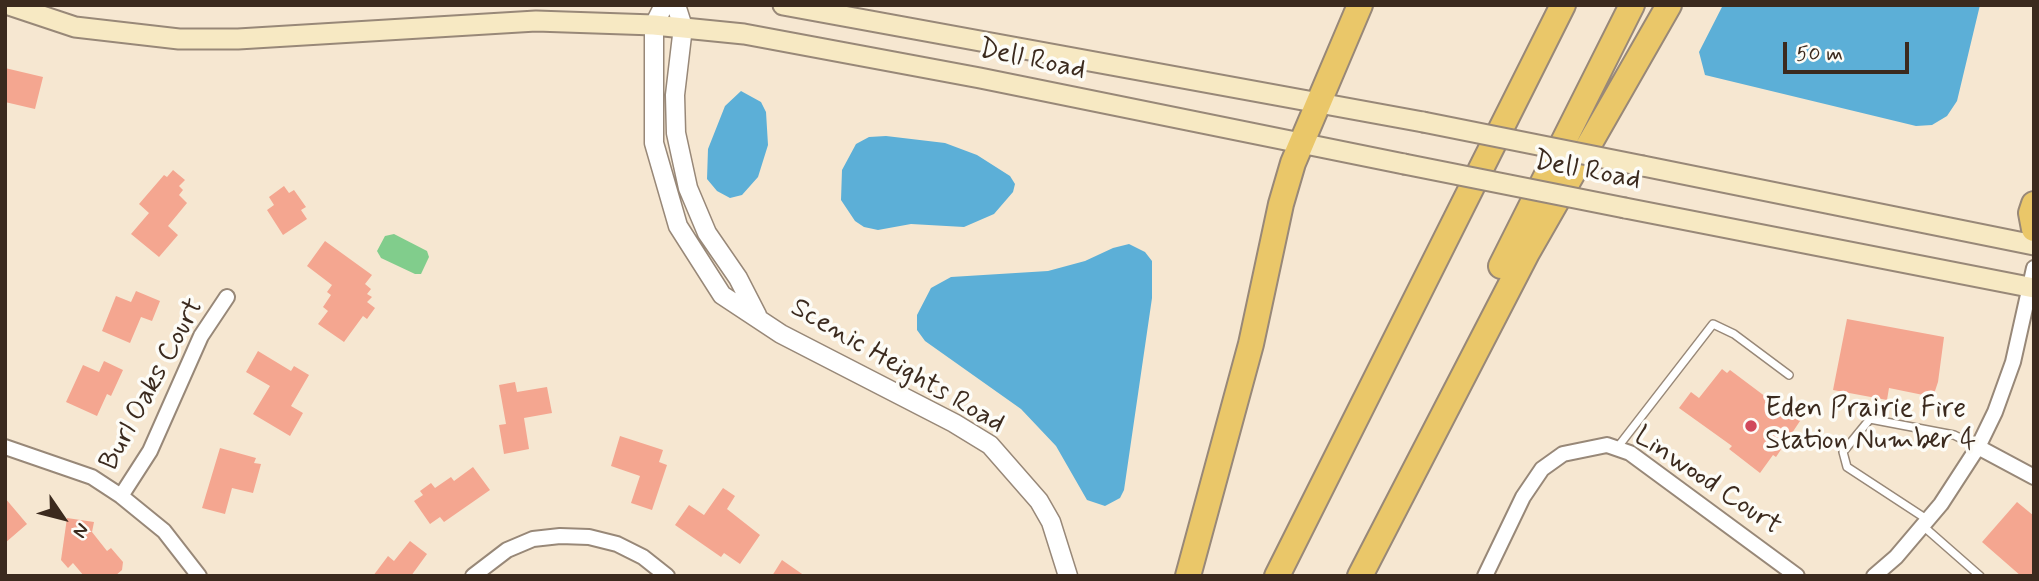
<!DOCTYPE html>
<html>
<head>
<meta charset="utf-8">
<style>
	body { margin:0 }
	#map { position:relative; width:2039px; height:581px; overflow:hidden; background:#f6e7d1; font-family:Mynerve,sans-serif }
	canvas { display:block }
	.frame { position:absolute; inset:0; border:7px solid #3b2a1e; pointer-events:none }
	.north { position:absolute; left:28px; top:483px; width:70px; height:70px; -webkit-text-stroke:5px #fdfcf7; paint-order:stroke; rotate:125deg; font-size:19px; font-weight:700; line-height:28px; text-align:center; color:#3b2a1e }
	.north::after { content:''; display:block; margin:auto; width:24px; height:32px; background:#3b2a1e; clip-path:polygon(50% 0,100% 100%,50% 72%,0 100%) }
	.scale { position:absolute; left:1783px; top:42px; width:126px; height:32px; box-sizing:border-box; border:4px solid #3b2a1e; border-top:0; padding-left:9px; font-size:21px; line-height:24px; white-space:nowrap; color:#3b2a1e; -webkit-text-stroke:5px #fdfcf7; paint-order:stroke }
</style>
</head>
<body>
<div id="map">
<canvas width="2039" height="581"></canvas>
<div class="frame"></div>
<div class="north">N</div>
<div class="scale">50 m</div>
</div>
<script>
const g = document.querySelector('canvas').getContext('2d');
g.lineJoin = 'round';
function fillPath(path, color) {
  g.fillStyle = color;
  g.fill(path, 'evenodd');
}
function toPath(rows) {
  const path = new Path2D();
  for (const r of rows) {
    path.moveTo(r[0], r[1]);
    for (let i = 2; i < r.length; i += 2) path.lineTo(r[i], r[i + 1]);
  }
  return path;
}
function strokePath(path, color, width, dash) {
  g.strokeStyle = color;
  g.lineWidth = width;
  g.lineCap = dash ? 'butt' : 'round';
  g.setLineDash(dash || []);
  g.stroke(path);
}
function write(font, color, halo, rows, align = 'center') {
  g.font = font + ' Mynerve,sans-serif';
  g.lineWidth = 7;
  g.setLineDash([]);
  g.textBaseline = 'middle';
  g.strokeStyle = halo;
  g.fillStyle = color;
  for (const [text, x, y, turn = 0] of rows) {
    g.save();
    g.translate(x, y);
    g.rotate((+turn || 0) * Math.PI / 180);
    g.textAlign = isNaN(turn) ? turn : align;
    if (halo) g.strokeText(text, 0, 0);
    g.fillText(text, 0, 0);
    g.restore();
  }
}
fillPath(toPath([
	[394,234,427,251,429,257,421,274,415,274,381,258,377,251,385,236]
]), '#81cd8c');
fillPath(toPath([
	[1723,5,1980,5,1957,101,1947,116,1932,125,1916,126,1705,75,1699,52],
	[741,91,761,102,766,112,768,145,758,177,742,195,730,198,717,191,707,179,708,149,725,106],
	[886,136,945,143,977,155,1010,176,1015,184,1013,192,994,214,964,227,911,224,878,230,864,227,855,221,841,200,842,170,856,144,869,137],
	[1129,244,1145,252,1152,261,1152,298,1124,490,1120,498,1105,506,1087,500,1056,446,1021,409,925,341,917,330,917,315,931,288,951,277,1048,271,1085,261,1113,248]
]), '#5cafd7');
fillPath(toPath([
	[5,68,43,77,35,109,5,102],
	[173,170,185,180,179,186,183,190,179,195,187,203,168,226,178,235,159,257,131,234,149,213,139,204,164,175,167,177],
	[284,186,289,193,294,190,306,207,301,210,307,219,283,235,267,210,274,205,269,197],
	[325,241,372,275,365,284,371,289,367,294,372,297,367,302,375,308,367,319,363,316,344,342,318,324,328,311,323,307,331,295,327,292,332,285,307,266],
	[136,291,160,301,152,321,141,317,130,343,102,331,116,296,131,302],
	[1847,319,1944,337,1938,382,1933,397,1889,388,1887,400,1833,390],
	[258,351,291,371,294,366,309,375,291,406,303,413,290,436,253,414,270,386,246,372],
	[104,361,123,370,111,396,107,394,97,416,66,402,83,365,99,372],
	[1722,369,1727,373,1730,370,1770,400,1773,396,1802,418,1776,457,1773,455,1760,473,1729,449,1732,446,1679,408,1691,392,1699,398],
	[515,382,517,392,547,387,552,413,524,418,529,449,504,454,499,425,506,424,499,385],
	[620,436,663,450,659,462,667,465,652,510,631,503,640,476,611,466],
	[220,448,256,458,254,463,261,464,253,493,232,488,225,514,202,508],
	[473,467,490,490,444,522,440,517,430,524,414,501,423,495,420,491,431,483,435,488,451,477,454,481],
	[723,488,735,496,727,509,760,535,740,564,724,553,721,557,675,525,689,505,704,515],
	[5,498,27,524,5,543],
	[2017,502,2034,516,2034,576,2021,576,1982,542],
	[67,518,94,522,92,532,107,551,111,548,123,562,122,570,115,576,84,576,73,563,68,568,61,560],
	[410,541,427,554,411,576,373,576,388,556,394,561],
	[782,560,805,576,772,576]
]), '#f4a690');
const service = toPath([
	[1617,448,1713,324,1734,334,1789,375],
	[1928,520,1847,467,1843,452,1870,419,1954,435,1978,447],
	[1923,526,1980,576]
]);
const minor = toPath([
	[5,447,92,477,121,496,164,531,199,576],
	[1978,447,2034,477],
	[121,496,150,451,201,336,227,297],
	[473,576,507,550,533,539,560,536,589,537,617,544,643,557,667,576],
	[1485,576,1523,497,1542,469,1563,454,1607,445,1630,453,1797,576],
	[1874,576,1896,557,1941,504,1978,447,1995,412,2013,362,2034,268]
]);
const tertiary = toPath([
	[664,5,654,25,654,143,678,226,722,295,781,334,954,423,990,445,1039,501,1051,522,1068,576],
	[676,5,683,27,675,95,676,133,688,188,707,233,738,278,757,315]
]);
const secondary = toPath([
	[9,5,75,27,179,39,238,39,536,21,654,25,744,34,980,78,1404,164],
	[783,5,1423,122],
	[1643,166,2034,245],
	[1625,208,2034,288]
]);
const motorway = toPath([
	[2034,204,2031,213,2034,229],
	[1501,266,1632,5],
	[1188,576,1251,344,1281,204,1293,163,1360,5],
	[1277,576,1563,5],
	[1360,576,1527,253,1669,5]
]);
strokePath(service, '#988878', 10);
strokePath(minor, '#988878', 18);
strokePath(tertiary, '#988878', 21);
strokePath(secondary, '#988878', 23);
strokePath(motorway, '#988878', 28);
strokePath(service, '#fff', 7);
strokePath(minor, '#fff', 14);
strokePath(tertiary, '#fff', 18);
strokePath(secondary, '#f7e9c3', 19);
strokePath(motorway, '#eac769', 24);
const secondaryBridge = toPath([
	[1423,122,1643,166],
	[1404,164,1625,208]
]);
strokePath(secondaryBridge, '#988878', 23, []);
strokePath(secondaryBridge, '#f7e9c3', 19);
for (const [x, y, r, color] of [
	[1751,426,7,"#d1495b"]
]) {
  const dot = new Path2D();
  dot.arc(x, y, r, 0, 2 * Math.PI);
  g.fillStyle = color;
  g.fill(dot);
  strokePath(dot, '#fdfcf7', 2.5);
}
write('28px', '#3b2a1e', '#fdfcf7', [
	["Dell Road",1032,61,12],
	["Dell Road",1587,172,11],
	["Scenic Heights Road",897,367,30],
	["Burl Oaks Court",153,385,-62],
	["Linwood Court",1707,482,34]
]);
write('28px', '#3b2a1e', '#fdfcf7', [
	["Eden Prairie Fire",1765,410],
	["Station Number 4",1765,442]
], 'left');
</script>
</body>
</html>
